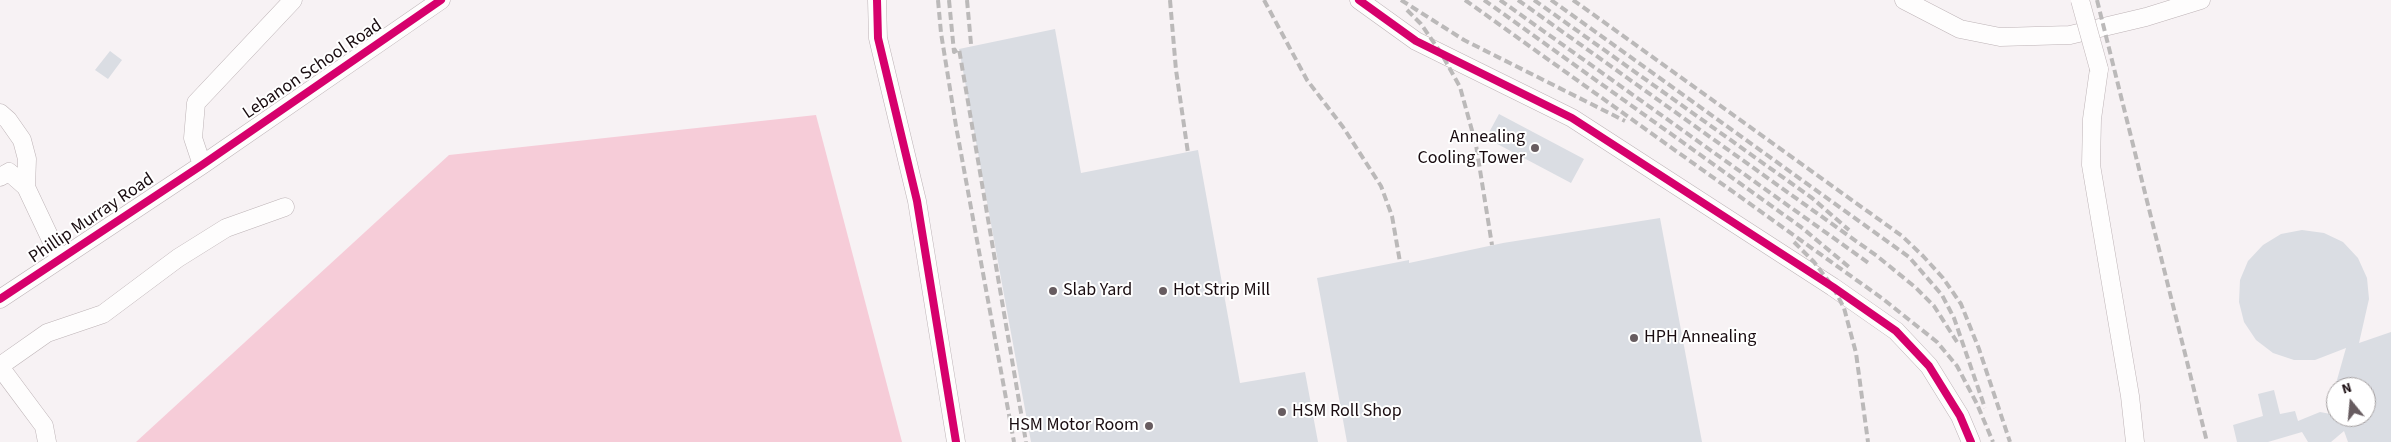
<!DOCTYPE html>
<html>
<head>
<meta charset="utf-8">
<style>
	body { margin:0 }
	#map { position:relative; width:2391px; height:442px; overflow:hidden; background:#f7f2f4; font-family:"Source Sans 3",sans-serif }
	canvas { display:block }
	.north { position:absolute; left:2326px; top:377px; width:50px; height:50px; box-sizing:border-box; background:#fff; border:1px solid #a39e9f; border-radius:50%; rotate:343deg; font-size:14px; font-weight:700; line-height:20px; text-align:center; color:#190c10 }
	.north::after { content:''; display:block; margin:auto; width:18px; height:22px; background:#675c60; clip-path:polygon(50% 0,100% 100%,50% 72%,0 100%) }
</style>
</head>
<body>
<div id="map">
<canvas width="2391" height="442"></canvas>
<div class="north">N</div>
</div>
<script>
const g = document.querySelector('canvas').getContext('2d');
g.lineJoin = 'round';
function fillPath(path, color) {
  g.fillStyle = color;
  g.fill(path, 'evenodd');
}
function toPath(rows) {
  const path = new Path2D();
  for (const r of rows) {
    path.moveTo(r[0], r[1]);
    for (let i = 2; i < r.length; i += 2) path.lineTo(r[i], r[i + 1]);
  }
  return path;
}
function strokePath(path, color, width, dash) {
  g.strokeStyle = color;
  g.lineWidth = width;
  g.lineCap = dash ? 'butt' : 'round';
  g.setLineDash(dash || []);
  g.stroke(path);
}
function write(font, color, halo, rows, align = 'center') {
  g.font = font + ' "Source Sans 3",sans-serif';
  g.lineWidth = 4;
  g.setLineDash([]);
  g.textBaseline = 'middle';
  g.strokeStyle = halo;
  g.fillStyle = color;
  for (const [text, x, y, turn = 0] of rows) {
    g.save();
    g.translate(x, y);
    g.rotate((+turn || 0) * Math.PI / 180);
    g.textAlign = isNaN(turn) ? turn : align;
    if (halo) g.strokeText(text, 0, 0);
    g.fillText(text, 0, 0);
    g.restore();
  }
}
fillPath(toPath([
	[816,115,902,442,136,442,449,155]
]), '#f6ccd8');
fillPath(toPath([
	[1055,29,1081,173,1198,150,1240,383,1305,372,1318,442,1031,442,959,49],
	[110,51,122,60,108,79,95,70],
	[1499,114,1584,159,1571,183,1486,138],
	[1660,218,1702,442,1347,442,1317,278,1409,260,1409,263,1503,243],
	[2302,230,2324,233,2343,242,2358,258,2367,278,2369,299,2359,343,2391,332,2391,442,2348,442,2344,431,2331,442,2308,442,2302,432,2268,442,2237,442,2233,425,2263,416,2258,394,2274,390,2280,414,2295,411,2298,421,2320,412,2336,415,2336,417,2366,417,2366,387,2335,387,2346,348,2315,360,2294,360,2273,353,2256,340,2244,322,2239,302,2240,280,2248,261,2263,245,2281,234]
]), '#dadde3');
const minor = toPath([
	[877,0,878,38,917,201,956,442],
	[1359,0,1416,41,1572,118,1833,287,1896,331,1929,366,1960,416,1971,442],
	[1904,0,1960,29,2000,37,2070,35,2146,17,2201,0],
	[2099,69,2092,119,2091,165,2130,396,2135,442],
	[0,113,8,120,22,140,27,159,26,187],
	[202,165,193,138,196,103,293,0],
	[0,177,9,172,26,187,60,259],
	[0,299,202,165,441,0],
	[0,366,47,333,103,314,178,258,226,228,285,207],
	[0,367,44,426,47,442]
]);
strokePath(minor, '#bdb3b6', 19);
strokePath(minor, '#fefdfd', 18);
strokePath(toPath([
	[938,0,941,33,956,126,1014,442],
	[949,0,954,52,959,49,1026,442],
	[967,0,971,44],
	[1170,0,1176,70,1188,153],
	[1264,0,1307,80,1343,127,1381,186,1392,216,1400,262],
	[1401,0,1464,40,1625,121],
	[1465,0,1883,299,1937,342,1957,366,1977,404,1993,442],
	[1484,0,1801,227,1849,267],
	[1500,0,1870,264],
	[1518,0,1877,256,1915,287,1934,306,1957,342],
	[1534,0,1812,198,1849,230],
	[1551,0,1909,257,1942,295,1954,318,1985,408],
	[1573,0,1902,236,1923,256,1943,278,1961,304,1979,349,2010,442],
	[2097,0,2207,442],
	[1407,10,1421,24,1441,53,1460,87,1476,145,1492,245],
	[1794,242,1814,262,1833,287,1844,308,1856,353,1868,442]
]), '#bbb9b9', 4, [8, 4]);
const minorBridge = toPath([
	[2080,0,2099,69]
]);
strokePath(minorBridge, '#bdb3b6', 19, []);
strokePath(minorBridge, '#fefdfd', 18);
strokePath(toPath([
	[877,0,878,38,917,201,956,442],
	[1359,0,1416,41,1572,118,1833,287,1896,331,1929,366,1960,416,1971,442],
	[0,299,202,165,441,0]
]), '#d6006c', 8);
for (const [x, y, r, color] of [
	[1535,148,5,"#675c60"],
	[1053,291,5,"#675c60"],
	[1163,291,5,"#675c60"],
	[1634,338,5,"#675c60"],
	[1282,412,5,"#675c60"],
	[1149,426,5,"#675c60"]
]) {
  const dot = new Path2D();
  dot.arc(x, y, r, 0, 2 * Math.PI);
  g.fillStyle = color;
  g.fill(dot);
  strokePath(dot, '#fff', 2);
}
write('18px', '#190c10', '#fff', [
	["Lebanon School Road",313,70,-34],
	["Phillip Murray Road",92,219,-34]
]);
write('18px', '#190c10', '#fff', [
	["Annealing",1525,138,"right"],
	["Cooling Tower",1525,159,"right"],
	["Slab Yard",1063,291],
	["Hot Strip Mill",1173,291],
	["HPH Annealing",1644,338],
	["HSM Roll Shop",1292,412],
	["HSM Motor Room",1139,426,"right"]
], 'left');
</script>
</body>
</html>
